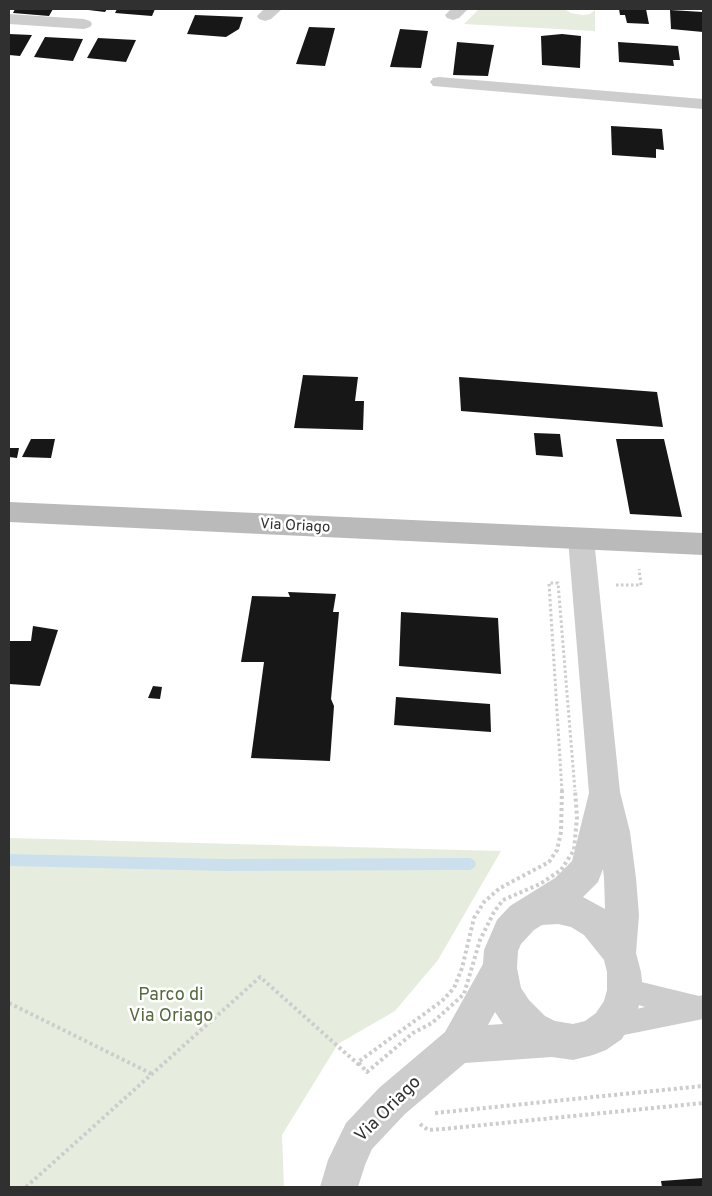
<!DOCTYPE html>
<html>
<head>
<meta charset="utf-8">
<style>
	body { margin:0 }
	#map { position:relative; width:712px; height:1196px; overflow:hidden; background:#fff; font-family:Overpass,sans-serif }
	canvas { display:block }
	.frame { position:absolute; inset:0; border:10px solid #303030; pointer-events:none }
</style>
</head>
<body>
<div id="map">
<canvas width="712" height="1196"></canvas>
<div class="frame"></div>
</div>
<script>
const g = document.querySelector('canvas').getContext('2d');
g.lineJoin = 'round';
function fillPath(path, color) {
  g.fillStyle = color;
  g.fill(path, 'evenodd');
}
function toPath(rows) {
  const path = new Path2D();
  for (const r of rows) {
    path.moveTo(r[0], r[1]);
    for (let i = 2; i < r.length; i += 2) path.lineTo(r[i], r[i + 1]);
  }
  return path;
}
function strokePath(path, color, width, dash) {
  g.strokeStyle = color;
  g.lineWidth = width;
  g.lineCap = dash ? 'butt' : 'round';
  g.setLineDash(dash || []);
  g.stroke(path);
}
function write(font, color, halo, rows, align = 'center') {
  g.font = font + ' Overpass,sans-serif';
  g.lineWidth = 5;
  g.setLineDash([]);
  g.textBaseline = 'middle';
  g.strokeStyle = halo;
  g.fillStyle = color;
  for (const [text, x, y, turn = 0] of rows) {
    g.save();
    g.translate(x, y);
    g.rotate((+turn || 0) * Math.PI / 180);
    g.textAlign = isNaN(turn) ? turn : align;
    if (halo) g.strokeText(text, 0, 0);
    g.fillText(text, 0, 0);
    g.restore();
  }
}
fillPath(toPath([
	[479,9,564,9,571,13,583,15,590,14,595,10,595,31,464,24],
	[9,838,501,851,438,960,395,1011,338,1044,282,1135,284,1187,9,1187]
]), '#e7edde');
fillPath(toPath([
	[9,854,224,859,470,858,474,860,476,864,474,868,470,870,224,871,9,866,9,854]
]), '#cbe0ec');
fillPath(toPath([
	[15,9,53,9,49,16,13,13],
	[80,9,107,9,105,12],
	[117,9,155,9,152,16,115,13],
	[619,9,646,9,649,24,627,23,625,15,620,15],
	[670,10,703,12,703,32,671,29],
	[195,15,243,17,239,29,226,37,187,34],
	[309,27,335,28,325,66,296,64],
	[400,29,428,31,421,68,390,67],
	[9,34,32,35,20,56,9,55],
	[562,34,581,36,580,68,542,65,541,36],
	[45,37,83,39,73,61,34,57],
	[98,38,136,40,126,62,87,58],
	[457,42,494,45,488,76,453,75],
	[618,42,678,46,680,60,673,60,674,66,619,62],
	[611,126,662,129,664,150,656,149,656,158,612,155],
	[303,375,358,377,355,401,364,401,363,430,294,428],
	[459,377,657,392,663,427,461,411],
	[534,433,560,434,563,457,536,455],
	[31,439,55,439,51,458,22,457],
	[616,439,664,439,682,517,630,514],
	[9,448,19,448,17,458,9,457],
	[288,592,336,594,333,612,339,612,331,699,334,706,330,761,251,758,264,662,241,662,252,596,290,597],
	[401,612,498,618,501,674,399,666],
	[33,626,58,630,40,686,9,684,9,641,31,641],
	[153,686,162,687,160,699,148,698],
	[396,697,490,704,491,732,394,725],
	[703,1178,703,1187,662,1187,661,1181]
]), '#171717');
strokePath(toPath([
	[616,585,641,585,639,569],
	[562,791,549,583,558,583,575,791]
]), '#cdcdcd', 3, [2.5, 2.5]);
strokePath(toPath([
	[562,790,561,832,557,850,549,862,500,888,484,902,474,918,462,968,454,988,442,1001,358,1062,367,1072,413,1033,432,1023,464,994,480,940,494,912,503,900,540,884,561,870,574,850,577,817,575,790],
	[9,1003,152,1074],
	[435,1113,703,1086],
	[420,1124,428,1130,443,1129,703,1103],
	[26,1187,260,977,359,1065]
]), '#cdcdcd', 4, [3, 3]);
fillPath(toPath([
	[625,978,699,996,703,995,703,1019,609,1038,600,1035,597,1026,600,1017,645,1007,617,998,613,990,617,982,625,978]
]), '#cdcdcd');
fillPath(toPath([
	[264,9,282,9,271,19,265,21,259,19,257,16,264,9],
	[451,9,468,9,459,18,453,20,447,18,445,15,451,9],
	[9,14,84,19,90,21,92,24,90,27,84,29,9,24,9,14],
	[439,77,703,99,703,109,433,86,430,82,433,78,439,77],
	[581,528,590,531,594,539,620,792,630,832,636,878,639,915,636,953,641,972,643,990,638,1009,622,1039,606,1050,593,1055,573,1060,552,1057,465,1063,405,1114,372,1149,365,1165,358,1187,320,1187,328,1160,346,1123,379,1088,445,1032,483,964,484,950,497,920,510,906,555,878,572,861,589,793,568,539,572,531,581,528],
	[603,869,604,878,605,909,583,897,598,882,603,869],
	[558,924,571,927,584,935,604,960,607,972,607,990,604,1001,596,1013,585,1021,573,1024,555,1021,545,1016,529,1000,521,988,517,968,518,951,521,944,534,930,542,925,558,924],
	[495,1012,503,1024,488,1025,495,1012]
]), '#cdcdcd');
fillPath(toPath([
	[9,502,703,533,703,555,9,522,9,502]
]), '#bababa');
write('15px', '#303030', '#fff', [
	["Via Oriago",295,527,3]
]);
write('18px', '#556b3d', '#fff', [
	["Parco di",171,996],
	["Via Oriago",171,1017]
]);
write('18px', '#303030', '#fff', [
	["Via Oriago",389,1110,-45]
]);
</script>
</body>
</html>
